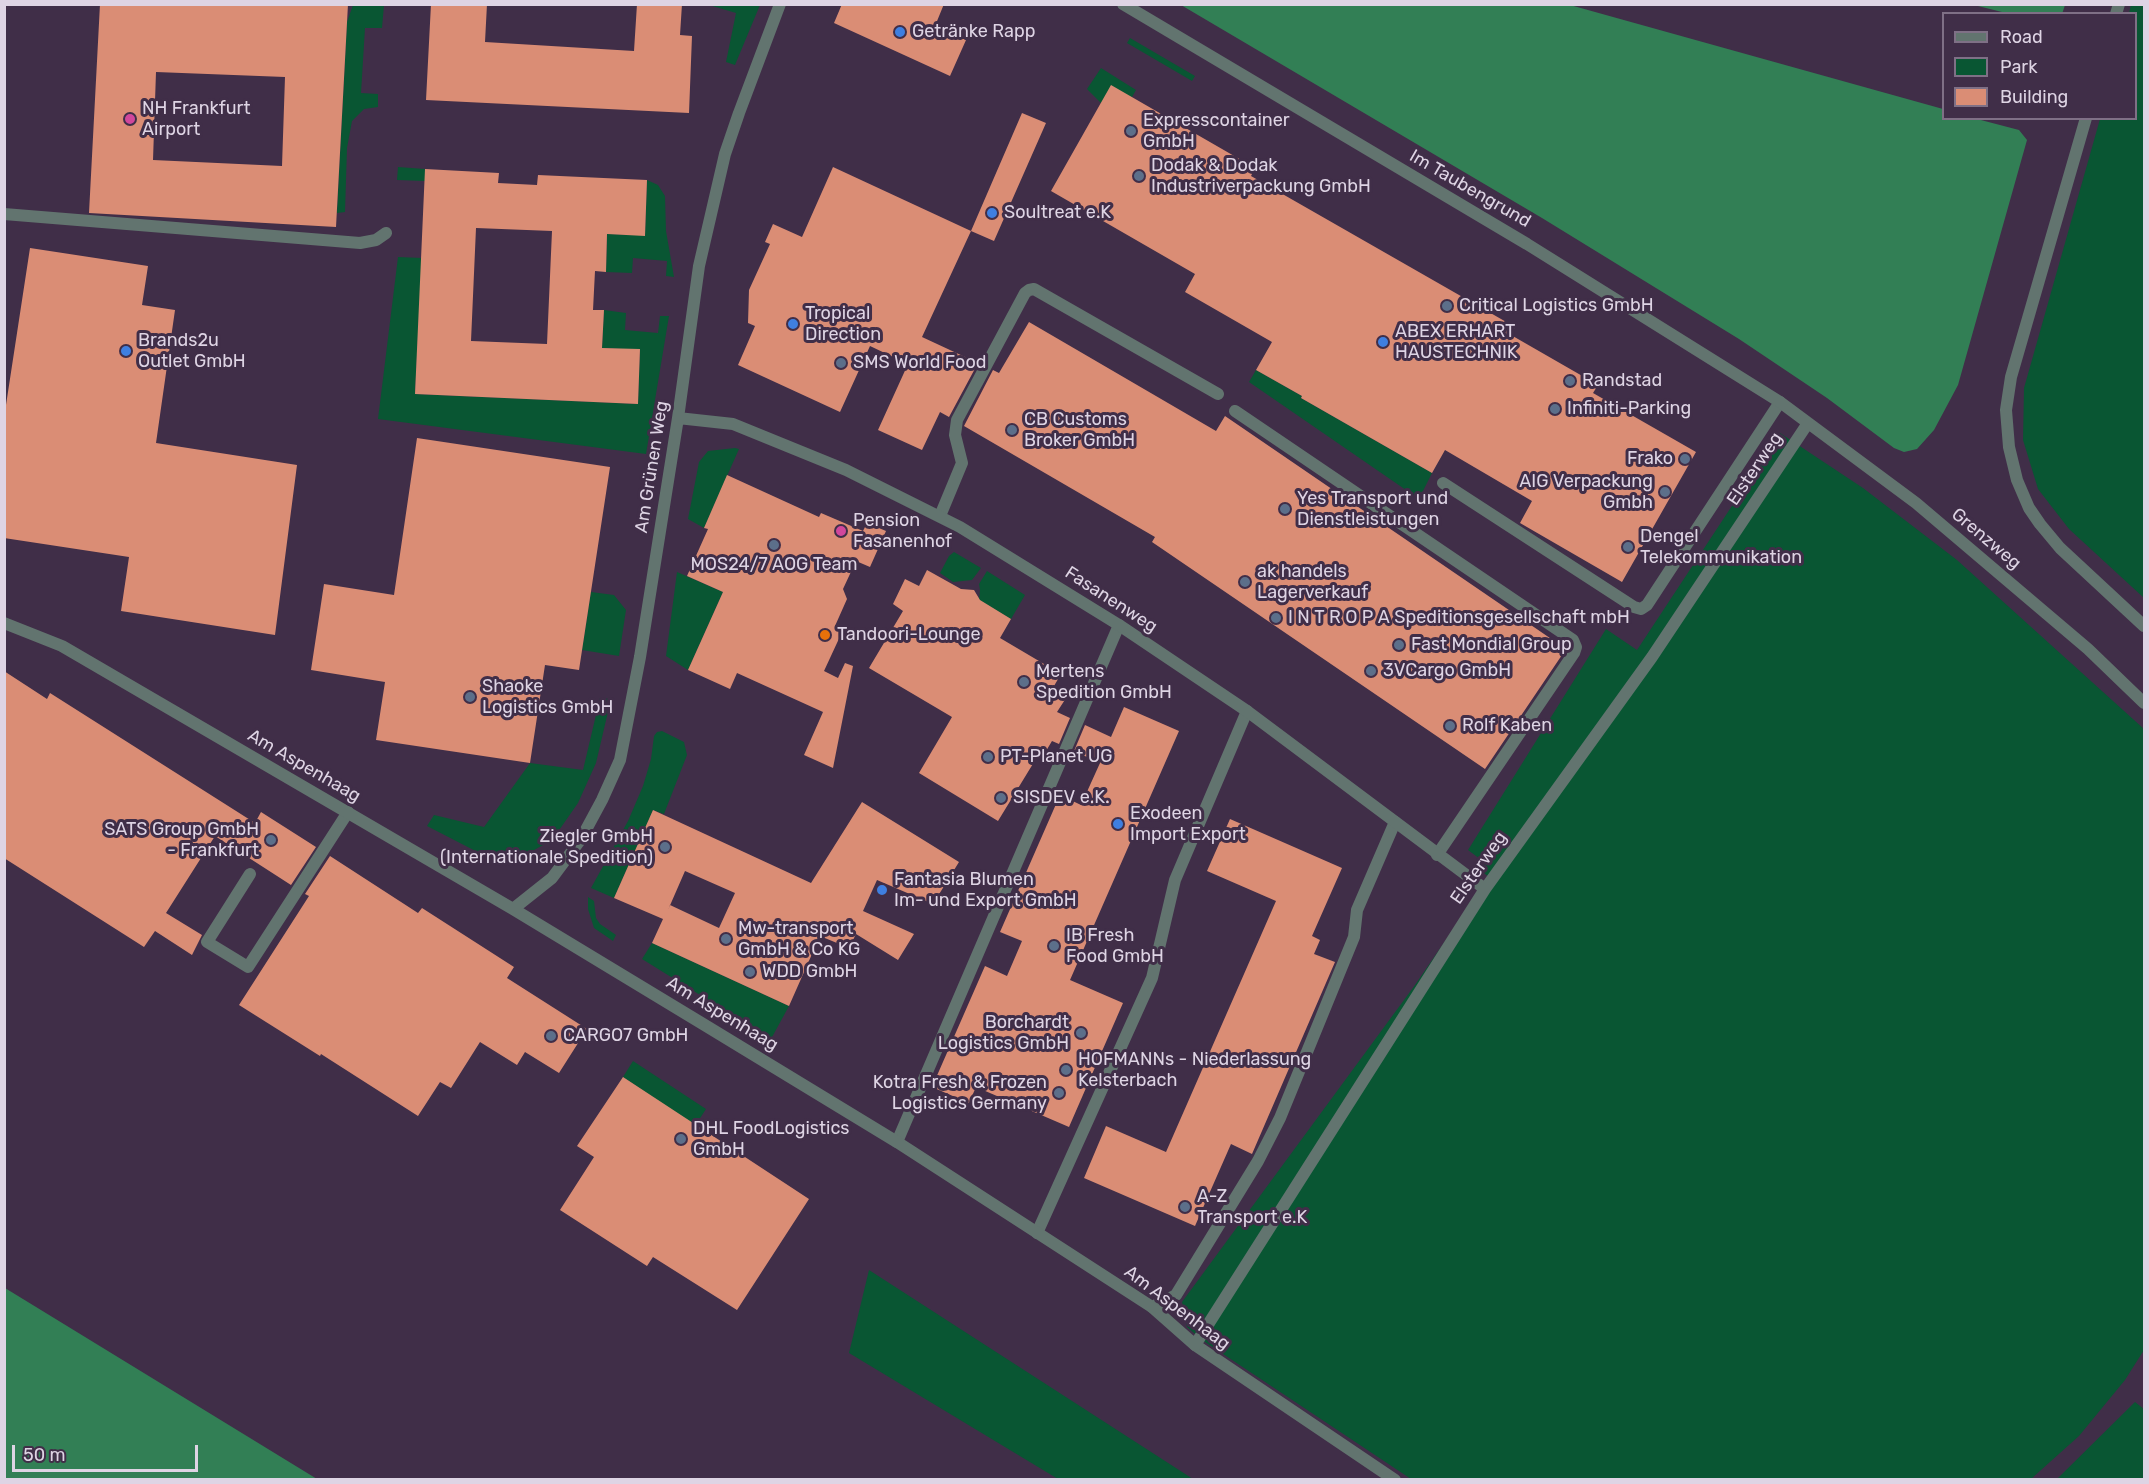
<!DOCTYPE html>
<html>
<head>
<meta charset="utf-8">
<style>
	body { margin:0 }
	#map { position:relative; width:2149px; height:1484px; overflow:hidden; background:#402e48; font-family:Rubik,sans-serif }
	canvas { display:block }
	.frame { position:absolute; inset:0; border:6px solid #ded4e4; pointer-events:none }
	.legend { position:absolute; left:1942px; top:12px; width:195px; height:108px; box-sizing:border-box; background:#402e48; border:2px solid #7f7086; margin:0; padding:8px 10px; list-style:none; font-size:18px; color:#ded4e4 }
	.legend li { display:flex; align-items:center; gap:12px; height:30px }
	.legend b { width:30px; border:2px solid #7f7086 }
	.scale { position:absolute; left:12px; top:1445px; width:186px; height:27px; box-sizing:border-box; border:3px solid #ded4e4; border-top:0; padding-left:8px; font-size:18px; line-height:21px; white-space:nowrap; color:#ded4e4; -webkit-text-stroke:4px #402e48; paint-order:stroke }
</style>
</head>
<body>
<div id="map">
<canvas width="2149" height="1484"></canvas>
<div class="frame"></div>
<ul class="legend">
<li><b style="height:8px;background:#62746f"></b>Road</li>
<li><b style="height:16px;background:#095633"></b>Park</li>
<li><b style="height:16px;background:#da8d75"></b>Building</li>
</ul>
<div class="scale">50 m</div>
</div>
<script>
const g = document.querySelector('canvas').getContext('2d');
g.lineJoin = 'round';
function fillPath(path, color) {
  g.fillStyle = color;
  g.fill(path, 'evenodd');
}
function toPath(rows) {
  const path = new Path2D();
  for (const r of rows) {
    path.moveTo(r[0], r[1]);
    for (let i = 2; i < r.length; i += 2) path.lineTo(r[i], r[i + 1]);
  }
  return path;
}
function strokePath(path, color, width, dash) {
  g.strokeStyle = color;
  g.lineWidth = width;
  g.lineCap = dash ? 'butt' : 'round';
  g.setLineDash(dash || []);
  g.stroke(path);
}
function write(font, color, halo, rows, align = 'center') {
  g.font = font + ' Rubik,sans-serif';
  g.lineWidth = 6;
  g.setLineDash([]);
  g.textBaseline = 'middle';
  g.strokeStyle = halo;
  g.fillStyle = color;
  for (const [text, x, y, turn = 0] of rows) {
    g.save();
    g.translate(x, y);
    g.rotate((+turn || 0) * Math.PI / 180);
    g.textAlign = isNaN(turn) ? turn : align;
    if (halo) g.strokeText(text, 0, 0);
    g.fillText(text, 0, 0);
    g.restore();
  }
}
fillPath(toPath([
	[353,5,384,5,382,28,365,28,361,93,378,94,378,107,364,109,352,121,347,148,345,212,337,213,347,22],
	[709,5,760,5,735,65,726,62,736,13],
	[2131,5,2144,5,2144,598,2069,529,2038,489,2023,440,2024,388,2100,119,2136,118,2136,14,2129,13],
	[1130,38,1195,76,1192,81,1127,43],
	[1101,68,1136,90,1132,97,1101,103,1087,89],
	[398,167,425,169,425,181,397,180],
	[647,180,658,185,665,196,666,231,674,277,666,276,667,261,633,258,632,273,606,272,607,234,645,235],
	[398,257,422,258,415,394,638,404,640,350,602,348,604,310,626,313,625,330,658,333,660,316,669,316,646,454,378,419],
	[1256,370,1302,396,1301,398,1432,473,1419,499,1249,382],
	[1780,433,1863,488,1957,560,2144,729,2144,1350,2125,1380,2079,1436,2031,1479,1411,1479,1202,1340,1187,1327,1182,1302,1415,985,1489,877,1475,866,1480,859,1468,850,1606,629,1637,650],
	[735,448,739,449,704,528,688,519,699,462,708,451],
	[954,552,981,568,972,580,953,582,940,573,949,556],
	[987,571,1025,595,1011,619,979,600,980,590,979,584],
	[677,572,723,592,688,670,666,656],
	[591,592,614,595,626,610,619,656,582,650],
	[600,698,611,699,596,763,578,803,555,836,543,845,527,854,505,860,491,859,427,826,434,815,484,827,530,763,583,770],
	[662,731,684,742,687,755,664,814,653,810,614,898,591,888,628,821,643,786,651,759,654,736,657,732],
	[588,897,594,901,596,918,600,924,616,935,613,941,594,928,588,909],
	[652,943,789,1006,771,1039,642,959],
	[633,1061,706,1109,695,1126,623,1077],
	[869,1270,1193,1479,1058,1479,849,1353],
	[2135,1402,2144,1409,2144,1479,2057,1479]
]), '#095633');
fillPath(toPath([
	[1181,5,1570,5,1943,109,1944,118,1977,119,2019,130,2027,140,1958,385,1934,430,1917,449,1904,452,1894,448,1827,398,1739,339,1542,218],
	[1974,5,2065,5,2062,14,2006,13],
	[5,1288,317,1479,5,1479]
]), '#327f55');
fillPath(toPath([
	[100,4,348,4,336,227,89,213],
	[156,72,285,77,282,166,153,160],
	[431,4,487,4,485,42,634,51,637,4,682,4,680,35,692,36,689,113,426,100],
	[842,4,944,4,935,26,966,40,950,76,834,23],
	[1111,85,1255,168,1251,176,1515,327,1511,335,1598,385,1593,393,1696,452,1622,582,1520,523,1532,501,1445,450,1432,473,1301,398,1302,396,1256,370,1272,342,1185,292,1195,274,1051,191],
	[1022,113,1046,123,994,241,971,231],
	[833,167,971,231,922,337,978,363,949,417,940,412,922,450,878,430,908,364,870,346,840,412,738,365,755,326,748,323,749,290,770,244,765,242,773,224,802,237],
	[425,169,499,173,498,183,537,185,538,175,647,180,645,236,607,234,606,272,595,271,593,310,604,310,602,348,640,349,638,404,415,394],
	[476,228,552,231,547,344,471,341],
	[30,248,148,266,142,305,175,310,156,443,297,465,275,635,121,611,129,557,4,538,4,418],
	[1029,322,1216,431,1225,416,1566,649,1485,769,1152,542,1155,537,964,426,993,370,999,373],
	[417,438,610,467,579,670,545,665,530,763,376,740,385,682,311,670,324,584,394,595],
	[727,475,819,517,821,513,863,531,867,523,886,531,870,567,856,561,843,589,847,599,835,626,843,630,824,671,838,678,845,663,853,666,833,768,804,755,823,712,737,673,730,689,688,670,723,592,687,576,708,529,704,528],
	[927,570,961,589,974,590,980,600,1011,619,1000,638,1061,674,1054,686,1068,695,1057,712,1070,718,1059,744,1052,741,1046,751,1042,749,998,821,919,773,952,717,869,668,903,611,893,604,905,579,919,586],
	[4,671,47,699,50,693,255,823,261,812,316,847,291,885,215,836,166,913,202,935,192,955,155,931,144,947,4,858],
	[1124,707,1179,731,1070,980,1123,1003,1069,1127,976,1087,969,1103,932,1087,985,966,1007,976,1022,941,1000,932,1060,795,1081,805,1100,763,1074,751,1085,725,1111,737],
	[862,802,959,862,933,904,877,880,863,911,914,934,898,960,856,934,849,948,820,936,789,1006,652,943,663,919,614,898,653,810,811,883],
	[685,871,735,893,719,928,670,905,668,910],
	[1230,819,1342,868,1312,936,1320,940,1314,954,1335,962,1252,1154,1231,1144,1195,1226,1084,1178,1106,1126,1166,1152,1276,901,1207,871],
	[330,856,418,913,422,908,514,967,507,978,587,1029,559,1073,525,1052,517,1065,480,1042,451,1088,440,1082,418,1116,321,1054,320,1056,239,1005,309,896,305,894],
	[623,1077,809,1199,737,1310,653,1257,647,1266,560,1210,594,1157,577,1146]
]), '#da8d75');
strokePath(toPath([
	[2116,14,2119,4],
	[2086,118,2011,377,2006,410,2009,447,2017,480,2029,508,2040,524,2060,548,2144,626],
	[4,214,360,243,376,240,386,233],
	[1235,411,1573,640,1576,647,1574,653,1437,855],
	[1443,483,1634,607,1641,609,1647,605,1780,402],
	[940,516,962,463,955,435,957,420,1025,293,1029,290,1034,289,1218,394],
	[250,874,207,942,248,967,348,812],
	[897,1142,1119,625],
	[1037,1233,1152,978,1175,880,1247,711],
	[1152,1307,1176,1295,1258,1161,1280,1118,1354,937,1357,910,1395,822],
	[1195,1345,1395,1480]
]), '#62746f', 12);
strokePath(toPath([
	[1123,4,1527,244,1780,402,1916,503,2088,649,2144,703],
	[678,418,733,424,846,470,960,527,1119,625,1247,711,1485,889],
	[4,623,62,646,513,909,703,1024,897,1142,1152,1307,1195,1345,1485,889,1652,657,1808,423],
	[513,909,552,878,581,839,602,800,620,760,640,657,678,418,699,266,725,154,739,113,780,4]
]), '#62746f', 12);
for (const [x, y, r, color] of [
	[900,32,6,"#3f7fe0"],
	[130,119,6,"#d1479c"],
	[1131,131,6,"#5c6f8a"],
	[1139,176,6,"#5c6f8a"],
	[992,213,6,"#3f7fe0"],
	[1447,306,6,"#5c6f8a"],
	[793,324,6,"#3f7fe0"],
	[1383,342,6,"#3f7fe0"],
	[126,351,6,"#3f7fe0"],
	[841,363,6,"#5c6f8a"],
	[1570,381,6,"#5c6f8a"],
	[1555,409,6,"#5c6f8a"],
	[1012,430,6,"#5c6f8a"],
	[1685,459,6,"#5c6f8a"],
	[1665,492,6,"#5c6f8a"],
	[1285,509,6,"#5c6f8a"],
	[841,531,6,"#d1479c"],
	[774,545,6,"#5c6f8a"],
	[1628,547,6,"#5c6f8a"],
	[1245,582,6,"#5c6f8a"],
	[1276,618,6,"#5c6f8a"],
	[825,635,6,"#e8710a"],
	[1399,645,6,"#5c6f8a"],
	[1371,671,6,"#5c6f8a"],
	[1024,682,6,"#5c6f8a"],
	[470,697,6,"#5c6f8a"],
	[1450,726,6,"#5c6f8a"],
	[988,757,6,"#5c6f8a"],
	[1001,798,6,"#5c6f8a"],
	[1118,824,6,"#3f7fe0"],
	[271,840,6,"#5c6f8a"],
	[665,847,6,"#5c6f8a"],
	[882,890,6,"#3f7fe0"],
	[726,939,6,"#5c6f8a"],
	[1054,946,6,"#5c6f8a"],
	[750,972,6,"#5c6f8a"],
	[1081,1033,6,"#5c6f8a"],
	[551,1036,6,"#5c6f8a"],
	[1066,1070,6,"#5c6f8a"],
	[1059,1093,6,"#5c6f8a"],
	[681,1139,6,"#5c6f8a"],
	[1185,1207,6,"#5c6f8a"]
]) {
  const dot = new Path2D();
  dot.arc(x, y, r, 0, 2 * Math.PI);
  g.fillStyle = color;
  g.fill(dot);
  strokePath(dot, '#402e48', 2);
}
write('18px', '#ded4e4', '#402e48', [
	["Getränke Rapp",912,32],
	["NH Frankfurt",142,109],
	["Airport",142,130],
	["Expresscontainer",1143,121],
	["GmbH",1143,142],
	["Dodak & Dodak",1151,166],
	["Industriverpackung GmbH",1151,187],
	["Soultreat e.K",1004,213],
	["Critical Logistics GmbH",1459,306],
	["Tropical",805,314],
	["Direction",805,335],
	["ABEX ERHART",1395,332],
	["HAUSTECHNIK",1395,353],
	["Brands2u",138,341],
	["Outlet GmbH",138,362],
	["SMS World Food",853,363],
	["Randstad",1582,381],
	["Infiniti-Parking",1567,409],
	["CB Customs",1024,420],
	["Broker GmbH",1024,441],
	["Frako",1673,459,"right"],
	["AIG Verpackung",1653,482,"right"],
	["Gmbh",1653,503,"right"],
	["Yes Transport und",1297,499],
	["Dienstleistungen",1297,520],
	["Pension",853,521],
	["Fasanenhof",853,542],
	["Dengel",1640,537],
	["Telekommunikation",1640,558],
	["MOS24/7 AOG Team",774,565,"center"],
	["ak handels",1257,572],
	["Lagerverkauf",1257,593],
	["I N T R O P A Speditionsgesellschaft mbH",1288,618],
	["Tandoori-Lounge",837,635],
	["Fast Mondial Group",1411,645],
	["3VCargo GmbH",1383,671],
	["Mertens",1036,672],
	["Spedition GmbH",1036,693],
	["Shaoke",482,687],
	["Logistics GmbH",482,708],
	["Rolf Kaben",1462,726],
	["PT-Planet UG",1000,757],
	["SISDEV e.K.",1013,798],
	["Exodeen",1130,814],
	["Import Export",1130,835],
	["SATS Group GmbH",259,830,"right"],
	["- Frankfurt",259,851,"right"],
	["Ziegler GmbH",653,837,"right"],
	["(Internationale Spedition)",653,858,"right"],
	["Fantasia Blumen",894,880],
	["Im- und Export GmbH",894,901],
	["Mw-transport",738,929],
	["GmbH & Co KG",738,950],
	["IB Fresh",1066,936],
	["Food GmbH",1066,957],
	["WDD GmbH",762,972],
	["Borchardt",1069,1023,"right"],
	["Logistics GmbH",1069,1044,"right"],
	["CARGO7 GmbH",563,1036],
	["HOFMANNs - Niederlassung",1078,1060],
	["Kelsterbach",1078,1081],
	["Kotra Fresh & Frozen",1047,1083,"right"],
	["Logistics Germany",1047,1104,"right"],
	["DHL FoodLogistics",693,1129],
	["GmbH",693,1150],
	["A-Z",1197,1197],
	["Transport e.K",1197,1218]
], 'left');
write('18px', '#ded4e4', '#402e48', [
	["Im Taubengrund",1470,189,30],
	["Am Grünen Weg",652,467,-81],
	["Elsterweg",1755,469,-56],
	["Grenzweg",1986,539,40],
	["Fasanenweg",1111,600,33],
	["Am Aspenhaag",304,766,30],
	["Elsterweg",1479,868,-55],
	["Am Aspenhaag",722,1014,31],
	["Am Aspenhaag",1177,1308,37]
]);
</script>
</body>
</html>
